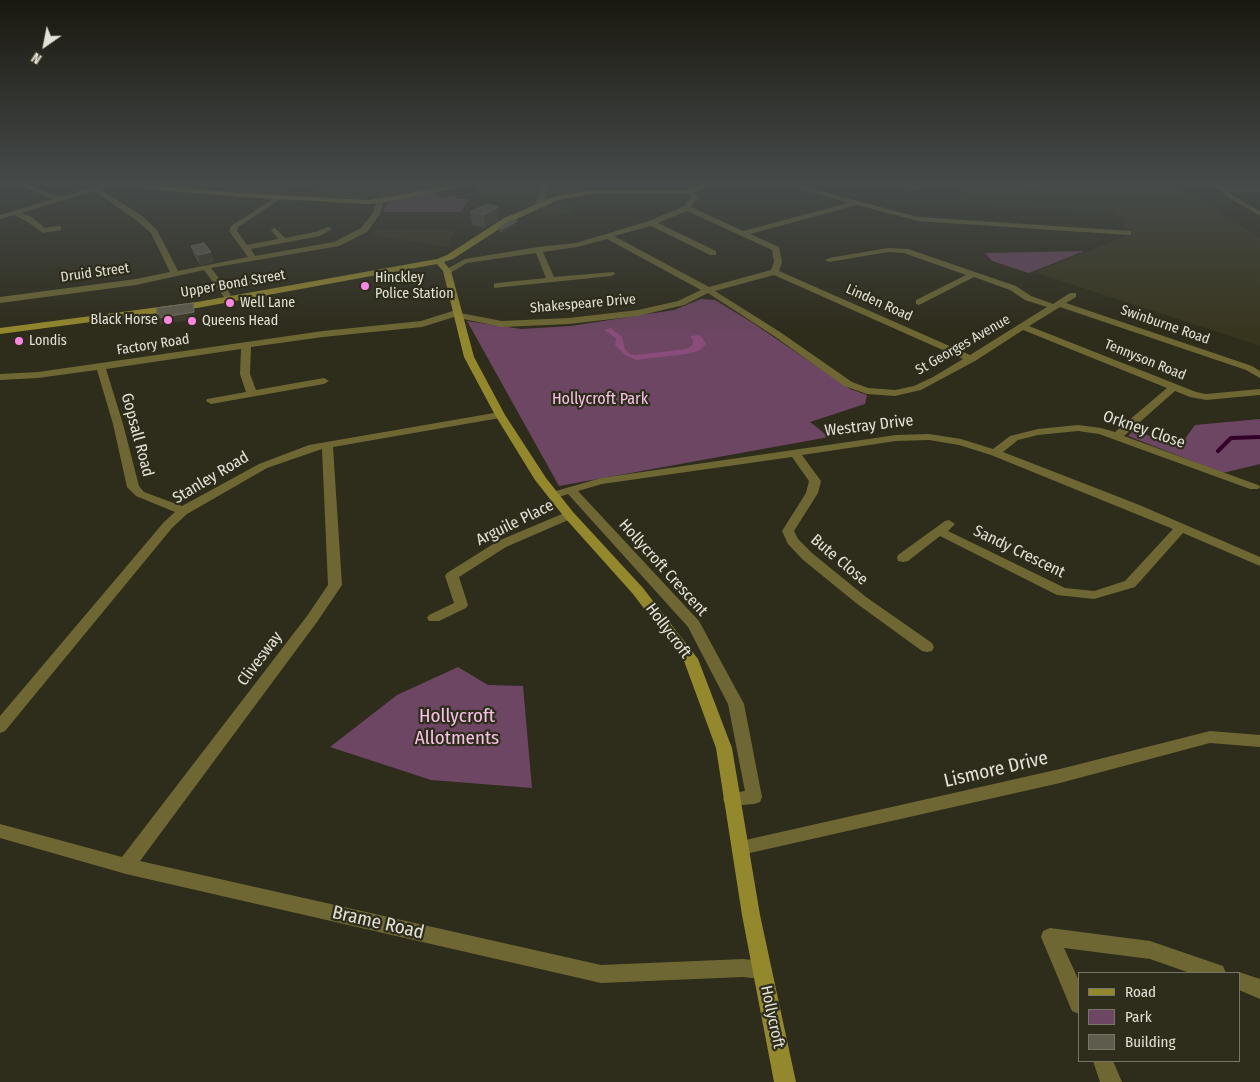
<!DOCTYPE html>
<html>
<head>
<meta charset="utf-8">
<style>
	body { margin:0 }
	#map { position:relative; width:1260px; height:1082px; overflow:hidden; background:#2e2c1b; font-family:"Fira Sans Condensed",sans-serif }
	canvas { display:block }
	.legend { position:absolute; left:1078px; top:972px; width:162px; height:90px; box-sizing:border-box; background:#2e2c1b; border:1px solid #767566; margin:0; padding:6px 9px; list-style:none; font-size:15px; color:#e3e2d7 }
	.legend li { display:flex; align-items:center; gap:10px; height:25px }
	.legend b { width:25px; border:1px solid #767566 }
	.north { position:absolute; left:20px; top:20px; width:50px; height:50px; -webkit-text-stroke:4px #2e2c1b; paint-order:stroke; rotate:213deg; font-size:14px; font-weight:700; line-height:20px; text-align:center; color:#e3e2d7 }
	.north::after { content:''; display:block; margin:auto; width:18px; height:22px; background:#e3e2d7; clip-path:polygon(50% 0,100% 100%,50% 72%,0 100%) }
</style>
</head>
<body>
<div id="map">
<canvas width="1260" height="1082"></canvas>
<ul class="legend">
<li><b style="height:6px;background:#94882d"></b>Road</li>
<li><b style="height:14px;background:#6c4662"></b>Park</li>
<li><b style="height:14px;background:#5e5c4c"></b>Building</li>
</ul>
<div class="north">N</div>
</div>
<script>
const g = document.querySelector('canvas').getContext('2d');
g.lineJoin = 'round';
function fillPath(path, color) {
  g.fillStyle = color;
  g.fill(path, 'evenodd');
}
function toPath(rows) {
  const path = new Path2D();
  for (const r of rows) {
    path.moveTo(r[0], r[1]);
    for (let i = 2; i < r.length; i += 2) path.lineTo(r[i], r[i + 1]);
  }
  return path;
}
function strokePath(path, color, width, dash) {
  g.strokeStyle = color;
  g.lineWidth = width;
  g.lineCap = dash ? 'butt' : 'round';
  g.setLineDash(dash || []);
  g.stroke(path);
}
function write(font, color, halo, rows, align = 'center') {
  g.font = font + ' "Fira Sans Condensed",sans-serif';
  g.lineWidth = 4.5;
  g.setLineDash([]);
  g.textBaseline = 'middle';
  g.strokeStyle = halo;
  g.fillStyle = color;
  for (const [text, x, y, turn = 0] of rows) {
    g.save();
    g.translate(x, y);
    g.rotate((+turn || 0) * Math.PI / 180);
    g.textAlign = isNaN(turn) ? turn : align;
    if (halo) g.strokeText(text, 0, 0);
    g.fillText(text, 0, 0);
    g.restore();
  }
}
fillPath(toPath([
	[141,183,301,183,280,196,248,196],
	[324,183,466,183,380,200,300,197],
	[471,183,711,183,690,192,601,192,559,198,575,211,549,217,525,207,484,198],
	[935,183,1171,183,1260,238,1260,346,1034,272,1129,235,1117,213,959,203,959,197,965,194],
	[378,229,422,230,455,230,447,247,372,235]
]), '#38351e');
fillPath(toPath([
	[435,192,440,197,458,195,456,199,469,199,461,212,383,212,387,203],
	[1084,251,1029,273,992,261,985,253],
	[701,299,715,300,753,323,850,389,867,395,865,404,810,422,829,437,559,486,467,321,521,329,571,326,674,310],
	[1260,419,1260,464,1223,473,1128,436,1134,430,1179,447,1195,425],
	[458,667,488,685,523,686,532,788,431,780,330,747,397,695]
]), '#6c4662');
fillPath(toPath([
	[611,328,622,337,625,349,630,354,635,355,686,349,692,346,693,340,690,336,700,335,706,344,699,351,686,354,636,360,625,355,615,345,616,338,604,330]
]), '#894c7b');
strokePath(toPath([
	[1218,451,1231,438,1260,437]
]), '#33002a', 4);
fillPath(toPath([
	[14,183,23,183,60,197,105,183,115,183,100,189,142,216,157,230,178,271,248,257,229,231,231,226,276,197,282,198,238,227,237,231,247,245,278,239,271,230,275,228,285,238,315,232,328,227,332,229,320,236,251,249,255,256,334,242,361,228,372,214,378,200,384,201,380,214,367,232,339,246,211,268,225,286,260,279,264,277,269,281,228,291,231,295,230,297,224,297,204,270,136,285,0,303,0,297,136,279,170,272,151,233,136,220,94,191,21,213,32,217,45,228,58,226,61,226,61,230,43,233,26,221,14,215,0,219,0,215,53,199,14,183],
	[542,183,548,183,544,205,540,207,536,205,542,183],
	[780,183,790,183,918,217,1131,231,1131,235,1128,235,918,221,857,205,750,234,779,247,782,262,779,271,970,355,1047,307,1025,300,1010,290,974,277,919,305,916,304,916,300,966,275,904,253,888,252,829,262,825,260,829,258,888,248,908,249,1016,286,1031,296,1053,304,1070,293,1076,293,1076,297,1066,303,1252,366,1260,371,1260,378,1246,370,1060,307,1029,326,1196,392,1206,394,1260,389,1260,395,1206,400,1190,397,1175,391,1124,436,1258,485,1260,487,1258,489,1250,489,1099,434,1078,431,1038,435,1018,440,1003,452,1137,504,1260,557,1260,566,1183,533,1135,587,1094,599,1057,595,940,536,908,561,903,562,898,561,897,558,898,555,945,521,949,520,955,524,948,531,1065,588,1094,591,1125,581,1173,529,991,455,959,445,929,440,896,441,802,455,821,481,818,493,794,531,798,539,812,553,866,597,932,643,934,647,932,651,927,652,922,651,856,603,802,559,788,544,782,531,806,493,809,481,792,457,602,484,578,491,699,621,744,704,762,797,760,802,754,804,731,806,725,804,723,799,725,794,745,791,728,704,688,627,568,494,553,499,549,497,547,495,549,493,601,478,896,435,929,434,961,439,993,449,1010,436,1038,429,1078,425,1101,428,1115,432,1167,388,1023,330,975,361,921,390,895,396,867,394,844,386,774,336,708,293,684,305,638,316,569,324,502,327,454,317,422,327,323,337,251,347,250,374,256,390,324,378,329,381,324,384,211,404,206,401,207,399,246,392,240,374,241,349,106,369,123,424,139,486,144,492,182,506,259,464,309,445,500,412,505,415,500,418,333,447,342,585,317,622,140,861,601,965,743,959,762,961,769,963,772,970,769,977,762,979,743,977,601,983,126,874,0,838,0,824,122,857,307,616,328,585,322,449,267,468,187,514,172,528,5,731,0,733,0,716,164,522,175,512,136,496,127,487,113,424,97,370,38,378,0,380,0,374,38,372,323,331,421,321,456,310,460,313,502,321,569,318,638,310,678,301,701,290,607,239,577,247,543,252,554,277,614,272,615,274,611,276,494,288,494,284,497,283,546,278,536,253,467,263,450,273,443,271,465,259,538,247,576,243,649,221,684,206,691,197,687,192,690,190,698,197,691,207,743,231,848,203,780,183],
	[687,211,772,250,774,262,771,270,709,287,614,236,651,226,710,255,716,255,716,251,658,223,687,211],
	[774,275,963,359,933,377,914,386,895,390,868,388,852,382,780,332,715,291,774,275],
	[905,183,922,185,938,183,915,191,902,186,902,184,905,183],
	[1057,183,1066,183,1068,185,1065,187,1057,183],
	[1209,183,1217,183,1226,188,1260,188,1260,192,1227,192,1260,211,1260,216,1224,195,1223,194,1225,192,1209,183],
	[569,511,575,515,573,518,506,547,459,577,468,605,466,608,439,621,429,621,427,618,429,615,454,603,445,576,447,573,498,541,569,511],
	[1210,731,1260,735,1260,747,1210,743,1060,783,741,855,735,853,732,848,735,843,741,841,1060,769,1210,731],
	[1050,928,1150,941,1223,966,1226,973,1190,973,1150,959,1064,948,1079,981,1079,1014,1072,1011,1041,937,1043,931,1050,928],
	[1239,972,1260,979,1260,999,1239,990,1239,973,1235,973,1239,972],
	[1093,1061,1113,1061,1122,1082,1100,1082,1093,1061]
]), '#6e6733');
fillPath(toPath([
	[131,183,240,193,369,200,466,183,479,183,389,202,369,204,240,197,147,189,131,183],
	[706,183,714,183,690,194,592,194,558,200,510,222,453,259,444,262,451,271,474,357,505,415,546,478,573,512,643,588,698,659,732,748,760,915,796,1082,774,1082,742,915,716,748,684,661,633,594,565,518,535,480,495,415,464,357,443,271,437,264,197,308,0,334,0,328,197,302,437,259,447,255,504,218,556,196,592,190,689,190,706,183]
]), '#94882d');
fillPath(toPath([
	[74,183,94,183,83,186],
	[253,183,322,183,313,188,289,186,279,192,254,190],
	[387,183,422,183,423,189,397,193],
	[476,183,513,183,513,184,505,183,505,189,479,189],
	[1009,183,1044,183,1043,189,1009,184],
	[470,212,499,219,485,228,472,225],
	[517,221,517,225,503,232,499,232,499,228],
	[191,246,214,262,200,265,194,255]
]), '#4e4c3c');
fillPath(toPath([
	[82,183,94,183,83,186],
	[277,183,288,183,289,186,279,192],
	[312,183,322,183,313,188],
	[403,183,422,183,423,189,397,193,396,184],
	[498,207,499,219,485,228,484,215],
	[517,221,517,225,503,232,502,229],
	[211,252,214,262,200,265,198,255],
	[193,303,196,319,160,325,158,318]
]), '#3b3928');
const building = toPath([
	[487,204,498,207,484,215,470,212,487,204],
	[511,220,517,221,502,229,499,228,511,220],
	[204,243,211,252,198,255,191,246,204,243],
	[193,303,194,312,158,318,156,308,193,303]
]);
fillPath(building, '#5e5c4c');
strokePath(building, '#737162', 1);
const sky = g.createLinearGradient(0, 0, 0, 334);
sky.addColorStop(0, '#19180f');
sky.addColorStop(0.55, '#464b4a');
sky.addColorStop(1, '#464b4a00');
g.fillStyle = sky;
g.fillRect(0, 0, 1260, 334);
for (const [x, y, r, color] of [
	[365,286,5,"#fd86e2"],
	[230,303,5,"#fd86e2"],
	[168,320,5,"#fd86e2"],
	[192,321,5,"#fd86e2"],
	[19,341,5,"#fd86e2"]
]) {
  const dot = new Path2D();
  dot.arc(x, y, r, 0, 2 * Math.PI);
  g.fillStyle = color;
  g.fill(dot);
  strokePath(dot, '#2e2c1b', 2);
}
write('14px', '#e3e2d7', '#2e2c1b', [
	["Druid Street",95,273,-8],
	["Upper Bond Street",233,284,-10],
	["Linden Road",879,303,24],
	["Shakespeare Drive",583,304,-5],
	["Swinburne Road",1165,325,19],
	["Factory Road",153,345,-9],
	["St Georges Avenue",963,345,-30],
	["Tennyson Road",1145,360,22]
]);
write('14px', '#e3e2d7', '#2e2c1b', [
	["Hinckley",375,278],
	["Police Station",375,294],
	["Well Lane",240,303],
	["Black Horse",158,320,"right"],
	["Queens Head",202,321],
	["Londis",29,341]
], 'left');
write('16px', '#f7c1e8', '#2e2c1b', [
	["Hollycroft Park",600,400]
]);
write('16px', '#e3e2d7', '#2e2c1b', [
	["Westray Drive",869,426,-7],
	["Orkney Close",1144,430,19],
	["Gopsall Road",137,435,75],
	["Stanley Road",211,478,-31],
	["Arguile Place",515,523,-26],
	["Sandy Crescent",1019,552,26],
	["Bute Close",839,560,40],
	["Hollycroft Crescent",663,568,48],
	["Hollycroft",668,631,53],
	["Clivesway",260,659,-53],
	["Hollycroft",772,1017,78]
]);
write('19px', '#f7c1e8', '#2e2c1b', [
	["Hollycroft",457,717],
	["Allotments",457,739]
]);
write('19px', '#e3e2d7', '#2e2c1b', [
	["Lismore Drive",996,770,-13],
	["Brame Road",378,923,13]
]);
</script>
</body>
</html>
